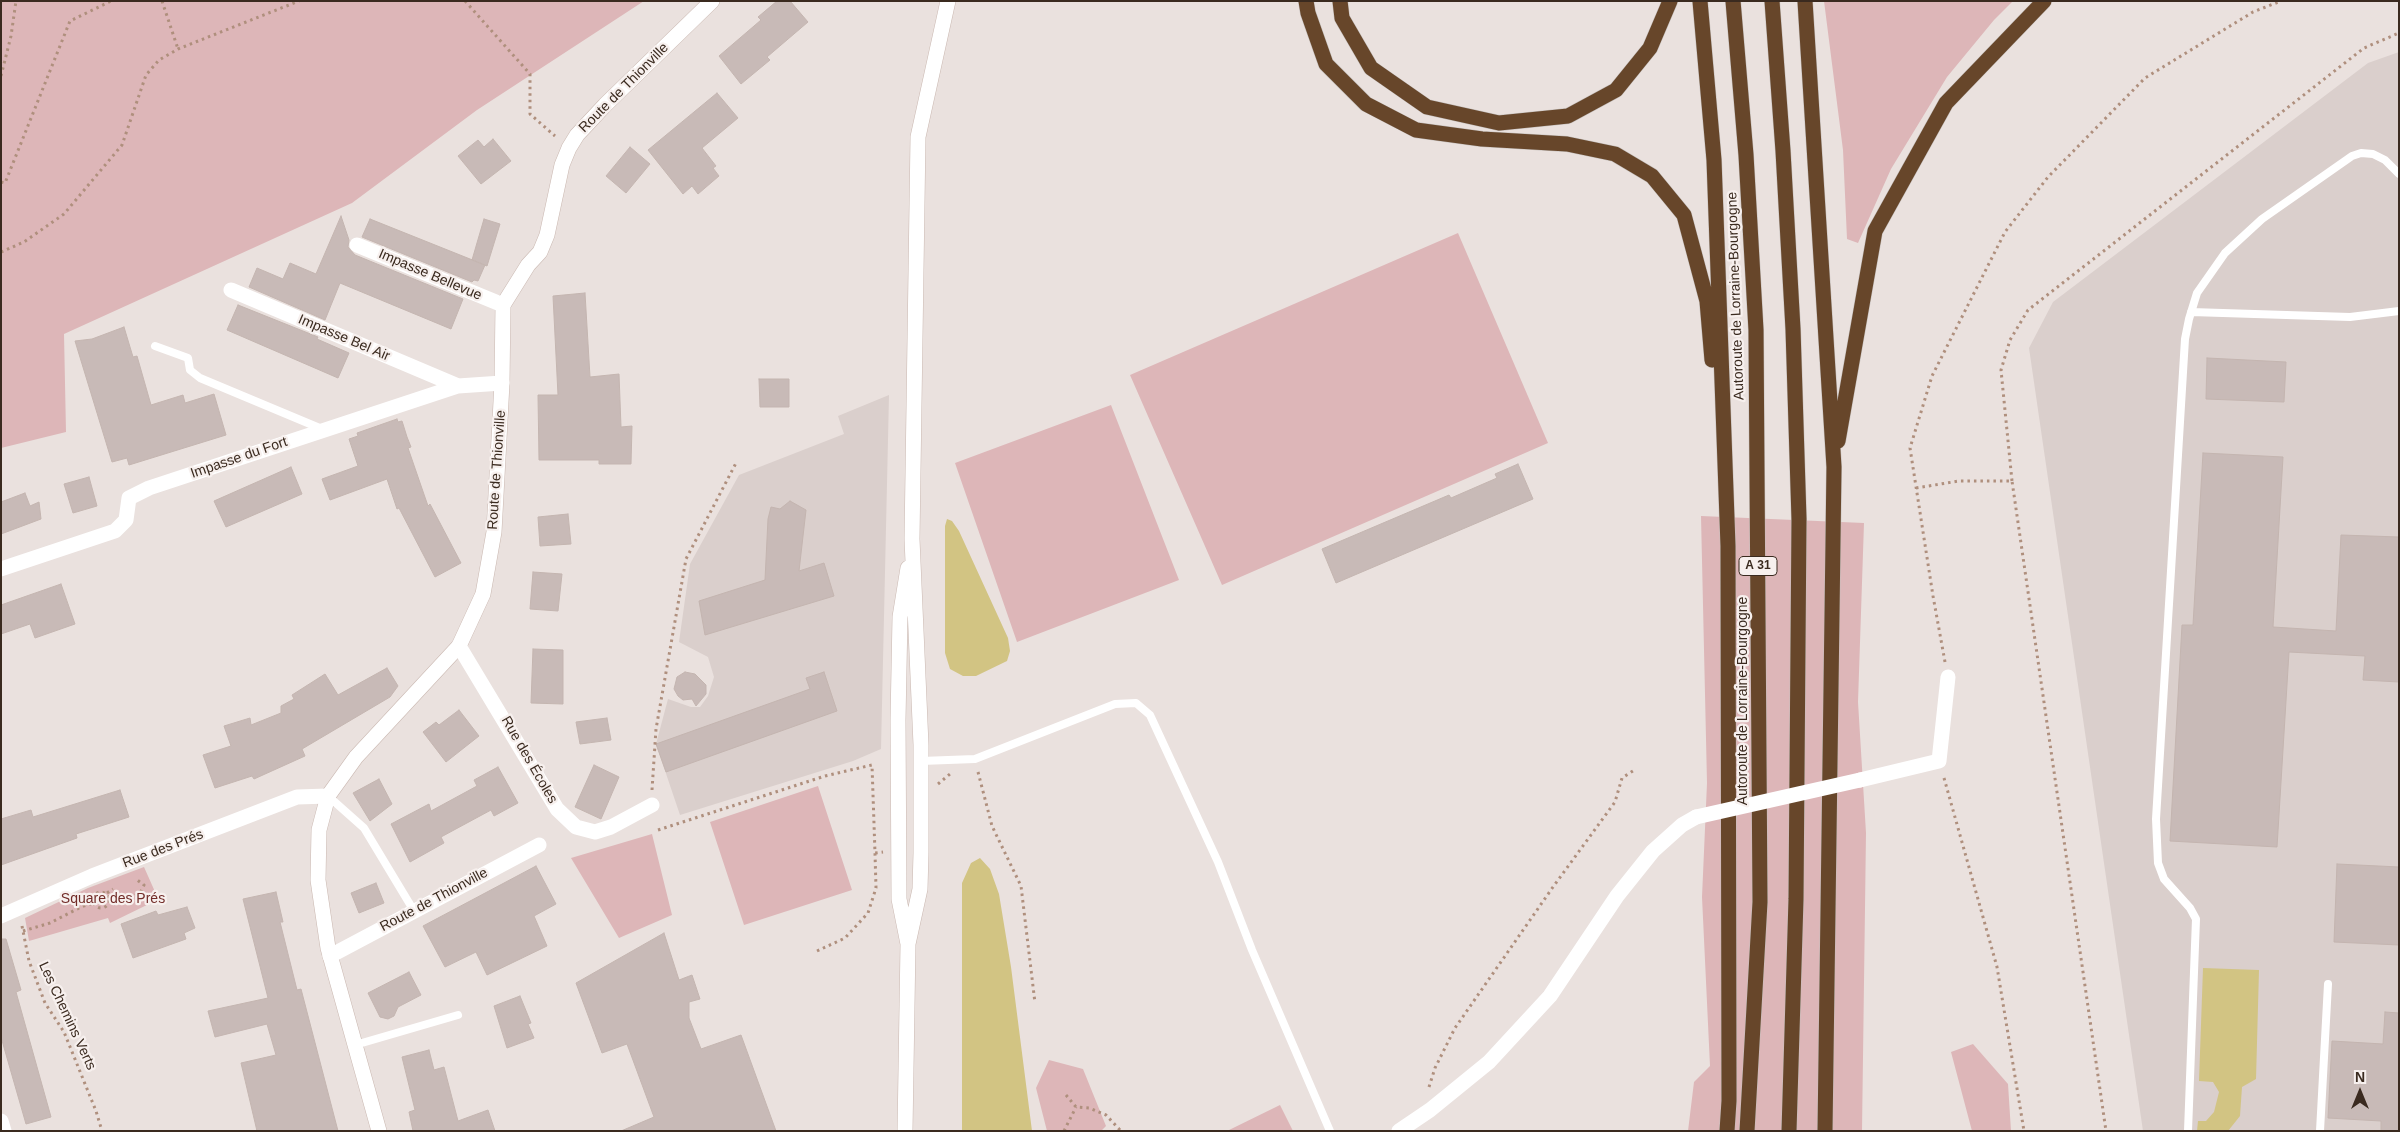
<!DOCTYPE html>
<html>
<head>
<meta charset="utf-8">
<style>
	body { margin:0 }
	#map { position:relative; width:2400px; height:1132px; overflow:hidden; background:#eae1de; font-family:Helvetica,sans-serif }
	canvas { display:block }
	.frame { position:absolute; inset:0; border:2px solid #3a2a1f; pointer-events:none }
	.north { position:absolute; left:2335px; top:1067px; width:50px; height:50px; -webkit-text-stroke:4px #f7f0ee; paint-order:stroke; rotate:0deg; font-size:14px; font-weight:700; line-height:20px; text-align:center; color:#3a2a1f }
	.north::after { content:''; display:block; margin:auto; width:18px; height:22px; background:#3a2a1f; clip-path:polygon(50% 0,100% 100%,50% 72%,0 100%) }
</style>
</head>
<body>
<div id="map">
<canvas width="2400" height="1132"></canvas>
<div class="frame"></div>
<div class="north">N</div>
</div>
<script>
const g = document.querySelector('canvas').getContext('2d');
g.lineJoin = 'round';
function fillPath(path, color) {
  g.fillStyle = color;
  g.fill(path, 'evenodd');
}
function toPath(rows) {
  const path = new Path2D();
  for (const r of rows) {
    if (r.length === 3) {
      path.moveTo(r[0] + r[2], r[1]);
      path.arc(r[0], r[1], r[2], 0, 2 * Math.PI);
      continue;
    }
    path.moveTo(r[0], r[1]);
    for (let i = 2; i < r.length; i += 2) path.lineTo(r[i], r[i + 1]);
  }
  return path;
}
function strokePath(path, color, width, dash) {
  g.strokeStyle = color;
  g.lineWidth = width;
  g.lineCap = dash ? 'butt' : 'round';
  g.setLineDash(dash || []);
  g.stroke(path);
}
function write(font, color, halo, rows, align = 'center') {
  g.font = font + ' Helvetica,sans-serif';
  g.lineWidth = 4.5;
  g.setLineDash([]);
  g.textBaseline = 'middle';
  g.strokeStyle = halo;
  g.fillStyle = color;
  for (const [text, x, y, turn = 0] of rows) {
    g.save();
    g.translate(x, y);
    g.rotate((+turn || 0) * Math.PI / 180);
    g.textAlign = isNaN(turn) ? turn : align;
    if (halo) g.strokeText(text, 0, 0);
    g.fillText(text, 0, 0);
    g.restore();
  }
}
fillPath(toPath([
	[2399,52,2399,1131,2143,1131,2029,348,2053,302,2368,63],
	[889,395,881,749,853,761,680,815,656,744,668,699,691,707,700,707,708,696,714,677,708,657,679,642,690,564,739,475,844,434,838,416]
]), '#dacfcc');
fillPath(toPath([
	[1,1,644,1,477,110,352,203,64,334,66,432,1,448],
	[1824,1,2013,1,1994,20,1947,77,1891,169,1858,243,1847,239,1843,150],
	[1458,233,1548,443,1222,585,1130,375],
	[1111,405,1179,580,1017,642,955,463],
	[1701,516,1864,523,1858,702,1866,833,1862,1131,1688,1131,1694,1082,1710,1066,1702,897,1707,783],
	[818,786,852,890,744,925,710,822],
	[652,834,672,915,619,938,571,858],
	[144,867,156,894,153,902,110,923,108,918,29,941,25,918,88,888],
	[1973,1044,2008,1084,2011,1131,1972,1131,1951,1052],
	[1049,1060,1083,1069,1106,1126,1101,1131,1047,1131,1036,1088],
	[1280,1105,1293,1131,1226,1131,1227,1131]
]), '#ddb6b8');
fillPath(toPath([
	[947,519,952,521,959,531,1008,638,1010,651,1007,661,976,676,963,676,950,669,945,653,945,526],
	[980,858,990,869,999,894,1011,967,1032,1131,962,1131,962,883,971,863],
	[2203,968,2259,970,2256,1079,2242,1087,2240,1116,2228,1131,2197,1131,2198,1121,2206,1121,2214,1112,2219,1092,2213,1082,2199,1081]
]), '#d2c483');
const building = toPath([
	[777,1,790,1,808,22,767,57,770,60,741,84,719,56,761,20,758,17,777,1],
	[717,93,738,118,702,148,716,166,713,168,719,176,698,194,692,186,683,194,648,150,717,93],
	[493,139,511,161,481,184,458,156,478,140,484,147,493,139],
	[630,147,650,164,626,193,606,176,630,147],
	[341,216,349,240,348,247,355,255,463,299,451,329,340,283,325,320,249,287,257,268,283,279,290,263,316,274,341,216],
	[370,219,485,265,478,281,474,280,472,282,362,237,370,219],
	[484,219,500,224,487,266,472,260,484,219],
	[585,293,590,377,619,374,621,427,632,426,631,464,599,464,599,460,539,460,538,395,558,395,553,296,585,293],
	[238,305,318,337,317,339,349,353,338,378,227,330,238,305],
	[124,327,133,357,137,356,151,405,183,395,185,403,214,394,226,435,129,465,127,458,112,462,75,341,92,339,124,327],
	[2207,358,2286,362,2284,402,2206,399,2207,358],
	[759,379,789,379,789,407,760,407,759,379],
	[397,419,398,422,402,421,407,437,411,447,408,448,428,506,430,504,461,563,435,577,399,508,397,509,387,479,330,500,322,479,358,466,349,439,358,436,357,433,397,419],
	[2203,453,2283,457,2273,627,2336,631,2341,535,2399,537,2399,682,2363,680,2365,656,2289,652,2277,847,2170,841,2182,625,2193,625,2203,453],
	[1518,464,1533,499,1336,583,1322,549,1449,495,1451,498,1497,478,1495,474,1518,464],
	[291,467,302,494,226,527,214,501,291,467],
	[89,477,97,506,73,513,64,484,89,477],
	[25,493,30,506,39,502,41,519,1,534,1,502,25,493],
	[790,501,806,510,799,571,824,563,834,596,705,635,699,601,765,580,768,519,771,507,780,509,790,501],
	[568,514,571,544,540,546,538,517,568,514],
	[533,572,562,574,558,611,530,609,533,572],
	[61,584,75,624,35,638,30,624,1,634,1,605,61,584],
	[533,649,563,650,563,704,531,703,533,649],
	[387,668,398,686,390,697,302,749,305,756,254,779,252,776,215,788,203,755,231,746,224,726,250,718,251,725,281,713,281,706,294,699,292,695,325,674,338,695,387,668],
	[685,672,695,674,706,685,706,694,696,706,692,699,683,700,678,696,674,689,677,677,685,672],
	[824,672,837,711,666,772,656,744,810,689,806,678,824,672],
	[459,710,479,736,446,762,423,732,436,722,439,725,459,710],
	[607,718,611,740,580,744,576,722,607,718],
	[594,765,619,777,601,819,575,807,594,765],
	[498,767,518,803,494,816,491,810,441,837,444,843,410,862,391,824,429,804,431,811,477,786,474,780,498,767],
	[379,779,392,804,370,821,353,793,379,779],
	[120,790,129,817,76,834,77,838,1,865,1,819,31,810,33,817,120,790],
	[2337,864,2399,867,2399,945,2334,942,2337,864],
	[536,866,556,904,534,916,547,946,487,975,476,952,445,967,423,926,536,866],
	[376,883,384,903,359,913,351,893,376,883],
	[276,892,283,922,280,922,297,990,301,989,338,1131,257,1131,241,1063,276,1055,267,1024,215,1037,208,1011,268,998,243,899,276,892],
	[187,907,195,928,184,933,186,939,133,958,121,924,156,911,158,915,187,907],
	[664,933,679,980,692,975,700,999,689,1002,689,1018,701,1049,741,1035,776,1131,621,1131,654,1117,627,1044,602,1053,576,983,664,933],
	[1,939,6,939,21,990,16,992,51,1117,26,1124,1,1037,1,939],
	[409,972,421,995,398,1007,394,1016,388,1019,380,1017,368,993,409,972],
	[520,996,531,1023,528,1024,534,1038,507,1048,494,1006,520,996],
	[2385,1012,2399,1013,2399,1131,2381,1131,2381,1121,2328,1118,2332,1041,2383,1044,2385,1012],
	[429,1050,434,1070,444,1067,458,1121,488,1110,495,1131,413,1131,409,1112,415,1110,402,1057,429,1050]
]);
fillPath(building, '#c8bab7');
strokePath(building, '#c4b5b0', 1);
const secondary = toPath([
	[908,944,920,889,921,853,921,745,912,539,918,137,948,1],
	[379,1131,328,948,318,880,319,830,328,796,356,757,459,646,483,594,494,532,502,383,503,305,528,265,540,252,547,235,562,165,569,148,577,135,605,105,712,1],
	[905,1131,908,944,899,899,898,720,900,617,908,568]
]);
const highway = toPath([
	[1306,1,1308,13,1326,64,1366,104,1416,130,1482,139,1567,144,1615,154,1652,176,1684,215,1707,301,1712,360],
	[1340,1,1342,18,1371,68,1427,107,1499,123,1568,116,1616,90,1650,48,1670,1],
	[1700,1,1714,160,1728,546,1729,1101,1727,1131],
	[1733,1,1746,155,1756,330,1760,902,1747,1131],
	[1772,1,1783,151,1793,329,1799,519,1796,899,1789,1131],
	[1805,1,1834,467,1825,1131],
	[1838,441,1875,231,1946,103,2044,1]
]);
strokePath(secondary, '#cab8b1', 16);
strokePath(highway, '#c4bfbc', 16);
strokePath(toPath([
	[162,1,178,49],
	[465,1,530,74,530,114,555,136],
	[1,76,11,36,16,1],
	[1,182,5,183,70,21,111,1],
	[1,252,24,242,64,214,122,145,146,75,159,60,178,49,299,1],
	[2012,481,2001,370,2010,340,2028,310,2364,48,2399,33],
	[1916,488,1959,481,2012,481,2106,1131],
	[1945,662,1933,596,1910,448,1932,376,2005,232,2048,177,2145,78,2253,12,2281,1],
	[978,772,992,826,1021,886,1035,1003],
	[1944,778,1997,967,2024,1131],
	[938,784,950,774],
	[652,790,656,729,686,559,736,463],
	[658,830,825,776,872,765,875,853,883,852],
	[101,900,8],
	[107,893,113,889],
	[110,901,127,899,140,893,144,885,136,879],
	[22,926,29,961,45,1003,64,1032,96,1111,102,1131],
	[23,931,50,923,81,907,93,903],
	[817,951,845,938,868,913,876,888,875,853],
	[1429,1087,1435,1068,1455,1028,1553,887,1615,802,1622,778,1636,769],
	[1066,1095,1076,1107,1089,1108,1106,1115,1121,1131],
	[1064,1131,1076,1107]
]), '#af8f7d', 3, [2.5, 4]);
strokePath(toPath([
	[2191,312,2350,317,2399,311],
	[155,346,188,358,190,370,200,378,322,429],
	[921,761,975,759,1115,704,1136,703,1150,715,1218,862,1252,950,1330,1131],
	[328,796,364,828,414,911],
	[355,1045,458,1015],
	[2188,1131,2196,919,2190,908,2164,879,2158,863,2156,819,2185,339,2189,319,2197,293,2225,253,2262,219,2352,156,2361,153,2373,154,2385,160,2399,174],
	[2320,1131,2328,984]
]), '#fff', 8);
strokePath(toPath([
	[357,245,503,305],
	[231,290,458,386],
	[1,569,115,531,126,520,129,498,149,488,458,386,502,383],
	[459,646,557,809,576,827,595,832,611,827,652,805],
	[1860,780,1939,761,1948,677],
	[1,916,92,876,297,797,328,796],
	[330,956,539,845],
	[1,1121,4,1131],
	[1399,1131,1430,1110,1489,1062,1550,996,1617,896,1653,851,1682,825,1696,817]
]), '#fff', 15);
strokePath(secondary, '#fff', 15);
strokePath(highway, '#67462a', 15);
strokePath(toPath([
	[1696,817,1860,780]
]), '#fff', 15);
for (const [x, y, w] of [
	[1758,566,38]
]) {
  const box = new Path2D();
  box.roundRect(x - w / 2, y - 9.5, w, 19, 4);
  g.fillStyle = '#f7f0ee';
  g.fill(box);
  strokePath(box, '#3a2a1f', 1);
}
write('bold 12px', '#3a2a1f', null, [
	["A 31",1758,566]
]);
write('14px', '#3a2a1f', '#f7f0ee', [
	["Route de Thionville",624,88,-45],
	["Impasse Bellevue",430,275,23],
	["Autoroute de Lorraine-Bourgogne",1736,296,-92],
	["Impasse Bel Air",344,338,23],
	["Impasse du Fort",239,458,-19],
	["Route de Thionville",497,470,-86],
	["Autoroute de Lorraine-Bourgogne",1743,701,-90],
	["Rue des Écoles",529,760,60],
	["Rue des Prés",163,849,-21],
	["Route de Thionville",434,900,-28],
	["Les Chemins Verts",67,1016,65]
]);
write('14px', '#722c28', '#f7f0ee', [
	["Square des Prés",113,899]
]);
</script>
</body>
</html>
